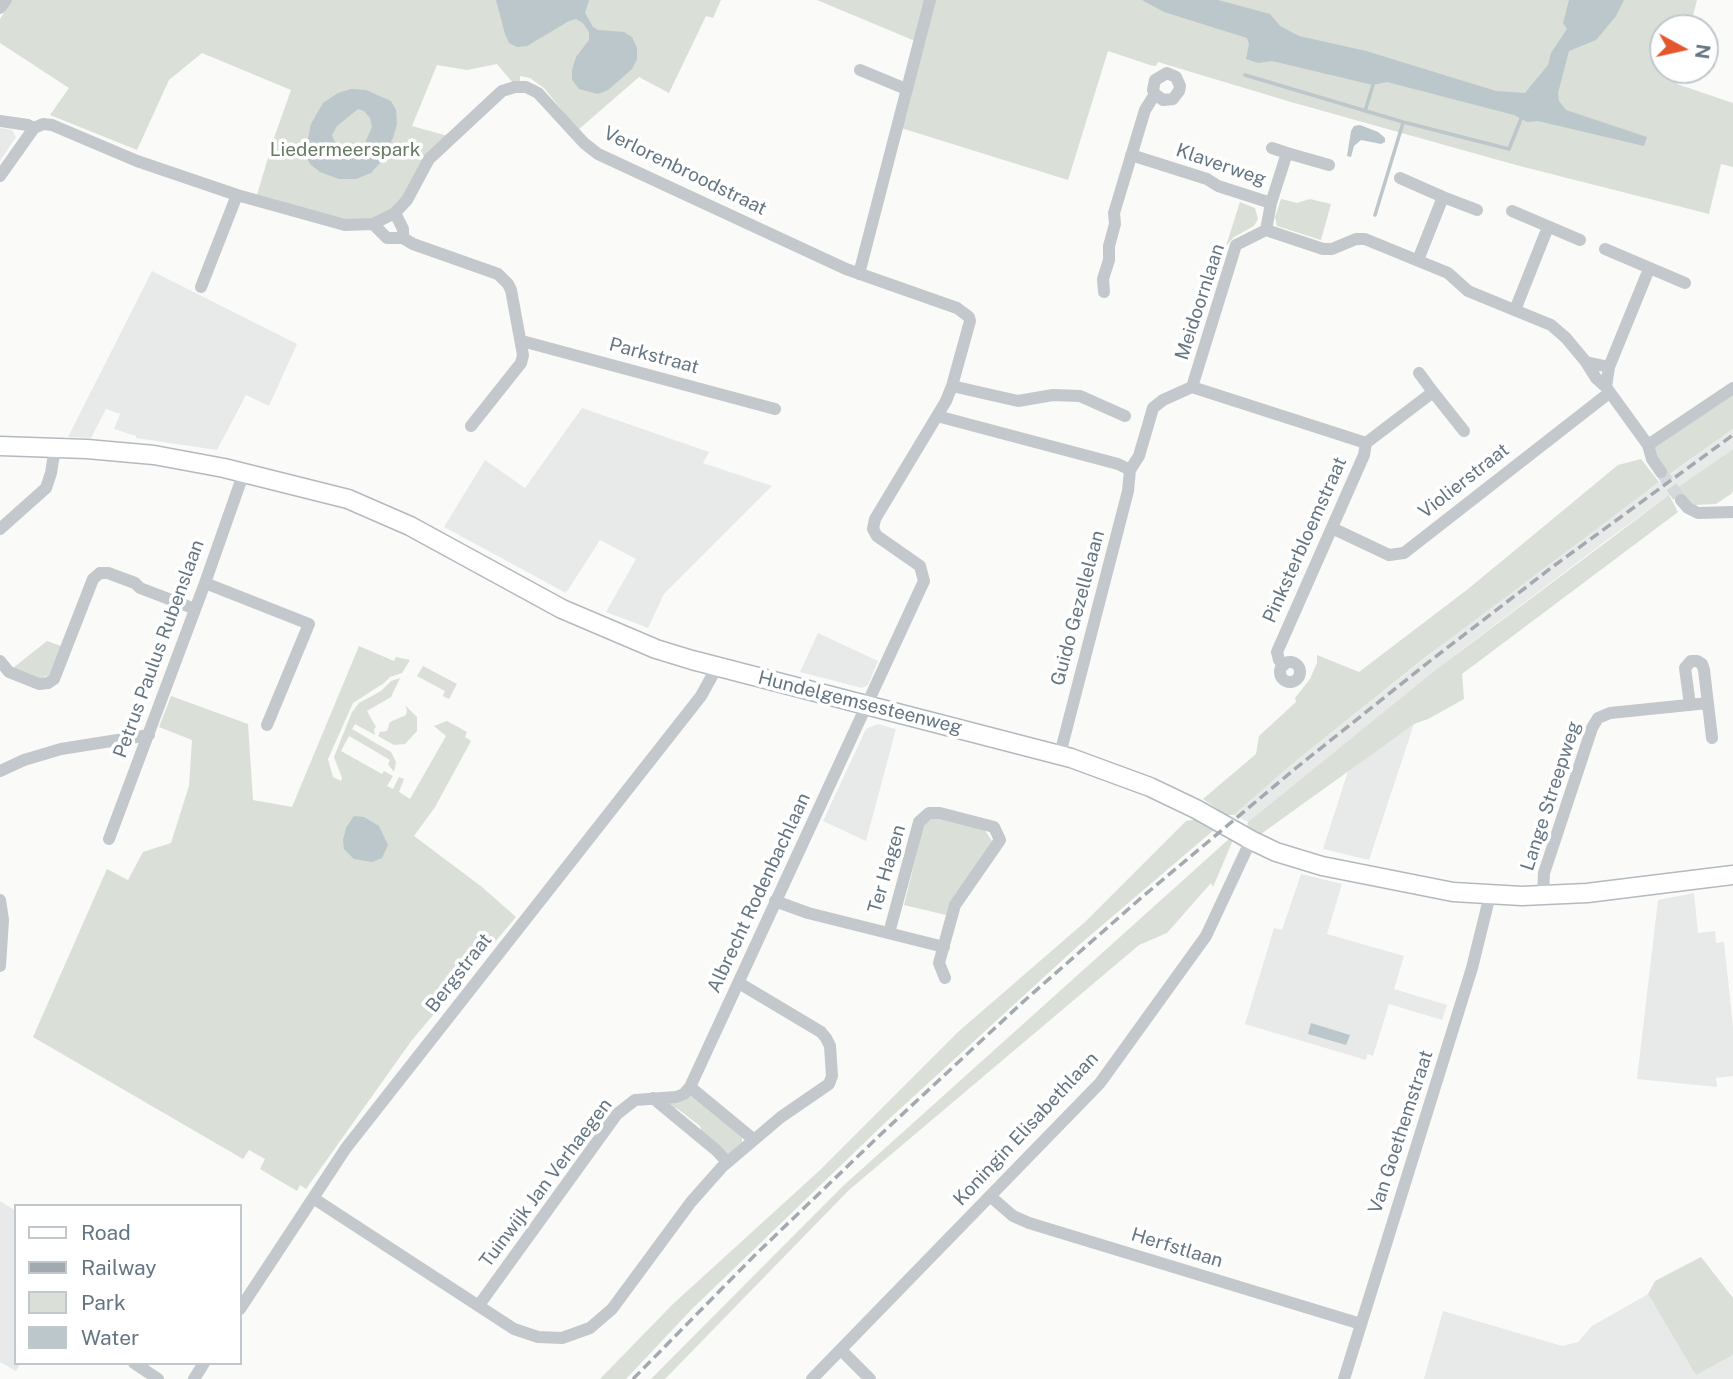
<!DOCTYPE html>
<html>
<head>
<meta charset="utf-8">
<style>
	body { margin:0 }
	#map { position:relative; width:1733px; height:1379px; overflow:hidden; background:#fafaf8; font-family:"Public Sans",sans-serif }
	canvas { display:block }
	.legend { position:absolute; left:14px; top:1204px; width:228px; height:161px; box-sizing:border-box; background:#fff; border:2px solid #c1c8cd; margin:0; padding:9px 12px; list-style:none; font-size:21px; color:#657683 }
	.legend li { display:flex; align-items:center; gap:14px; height:35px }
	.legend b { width:35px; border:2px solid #c1c8cd }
	.north { position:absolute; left:1649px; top:14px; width:70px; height:70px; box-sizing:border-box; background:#fff; border:2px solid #c1c8cd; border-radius:50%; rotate:98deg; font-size:19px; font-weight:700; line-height:28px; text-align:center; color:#657683 }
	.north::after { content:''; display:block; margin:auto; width:24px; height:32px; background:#e4572e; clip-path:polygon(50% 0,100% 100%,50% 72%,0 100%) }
</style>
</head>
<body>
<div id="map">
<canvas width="1733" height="1379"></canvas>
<ul class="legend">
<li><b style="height:9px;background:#fff"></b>Road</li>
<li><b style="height:9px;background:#a2aab0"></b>Railway</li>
<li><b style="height:19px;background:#dadfd7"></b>Park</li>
<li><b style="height:19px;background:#bbc7cb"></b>Water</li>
</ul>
<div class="north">N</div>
</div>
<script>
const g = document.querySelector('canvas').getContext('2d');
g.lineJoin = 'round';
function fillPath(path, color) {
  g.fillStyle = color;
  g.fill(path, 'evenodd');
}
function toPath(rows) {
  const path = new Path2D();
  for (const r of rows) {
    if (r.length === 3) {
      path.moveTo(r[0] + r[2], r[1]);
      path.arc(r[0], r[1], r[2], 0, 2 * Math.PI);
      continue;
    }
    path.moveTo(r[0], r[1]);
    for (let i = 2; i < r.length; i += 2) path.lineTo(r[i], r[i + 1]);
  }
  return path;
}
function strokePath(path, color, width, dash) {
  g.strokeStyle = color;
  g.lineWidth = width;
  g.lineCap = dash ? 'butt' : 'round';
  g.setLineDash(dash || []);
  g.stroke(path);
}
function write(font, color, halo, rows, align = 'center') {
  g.font = font + ' "Public Sans",sans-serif';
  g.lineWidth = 7;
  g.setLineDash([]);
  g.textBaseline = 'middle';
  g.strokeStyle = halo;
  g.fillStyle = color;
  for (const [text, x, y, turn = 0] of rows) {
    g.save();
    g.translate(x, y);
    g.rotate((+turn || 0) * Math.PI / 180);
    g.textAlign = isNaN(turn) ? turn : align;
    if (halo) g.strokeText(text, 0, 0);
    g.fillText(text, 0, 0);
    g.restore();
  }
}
fillPath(toPath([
	[0,128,12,130,16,137,0,161],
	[152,271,297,344,269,406,246,395,217,450,136,438,136,436,114,429,120,414,106,409,91,438,68,437],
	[582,408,709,452,703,463,772,486,664,594,648,628,606,612,636,559,600,540,566,593,444,527,485,460,525,488],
	[1733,429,1733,449,1611,537,1463,649,1248,822,1234,815,1292,764,1453,636,1575,543],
	[818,633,878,661,868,685,862,688,800,672],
	[878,724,896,729,866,841,823,821,866,729],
	[1414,724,1369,860,1323,849,1349,768],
	[1301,874,1342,884,1327,934,1404,956,1394,989,1447,1005,1442,1020,1389,1004,1373,1056,1367,1054,1366,1060,1245,1024,1274,928,1282,930],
	[1694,893,1698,933,1715,931,1716,943,1724,942,1733,1027,1733,1076,1716,1078,1717,1087,1637,1079,1658,900],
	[0,1201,16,1211,16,1363,21,1363,16,1371,0,1362],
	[1648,1294,1696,1374,1733,1355,1733,1379,1424,1379,1443,1311,1562,1346,1578,1342,1592,1326]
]), '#e8e9e9');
fillPath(toPath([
	[12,0,721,0,713,18,706,16,669,93,639,77,578,130,544,88,530,78,520,76,520,82,513,83,497,64,467,70,437,65,412,126,448,136,394,211,357,223,256,198,274,138,291,90,202,53,169,80,137,150,50,115,69,88,0,43,0,19],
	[817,0,926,0,915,41],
	[935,0,1697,0,1690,28,1663,28,1663,70,1680,70,1677,84,1733,103,1733,167,1721,164,1709,214,1516,165,1291,102,1158,62,1156,66,1150,65,1108,51,1068,180,901,128],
	[1281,199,1297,203,1310,199,1331,204,1321,240,1277,226,1275,217],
	[1240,202,1255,208,1258,219,1254,226,1234,237,1226,246],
	[1733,395,1733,429,1667,476,1652,449],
	[1733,449,1733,491,1731,494,1716,504,1695,505,1687,503,1676,489],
	[1641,459,1659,482,1427,656,1292,764,1234,815,1226,815,1203,799,1256,754,1259,736,1296,702,1295,698,1310,679,1317,663,1317,655,1359,672,1468,589,1618,465],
	[1669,495,1678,512,1462,674,1464,699,1428,719,1414,724,1261,834,1247,827,1248,822,1437,669],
	[47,641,61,646,49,675,40,678,13,668],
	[359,646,394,661,396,657,410,660,402,673,390,677,384,683,353,703,328,759,333,777,341,781,342,778,334,757,352,712,359,703,381,691,391,681,400,678,391,697,367,711,376,727,374,729,375,735,355,724,352,729,391,752,396,762,394,772,388,764,390,760,349,736,341,751,382,774,384,771,393,776,387,786,393,789,399,777,404,779,399,792,410,799,446,736,434,726,447,721,467,732,465,737,471,741,435,807,414,836,482,887,516,917,412,1040,306,1189,300,1185,297,1191,260,1169,265,1159,249,1150,243,1159,33,1037,107,869,128,880,143,852,171,843,189,786,192,740,159,727,171,696,248,724,253,800,292,807],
	[423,666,457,684,449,699,443,696,445,691,417,676],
	[405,705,417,717,417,731,405,744,394,745,378,736,380,732,387,731,390,722,406,715,407,710],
	[935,817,984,829,992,841,991,849,954,896,956,898,946,915,904,905,924,824],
	[1198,819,1215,829,1079,945,888,1120,692,1309,626,1379,600,1379,673,1304,819,1171,958,1032,1085,922,1186,821],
	[1230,838,1233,840,1213,887,1211,883,1167,933,1139,945,849,1190,665,1379,651,1379,843,1186],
	[688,1096,693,1096,742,1138,742,1143,727,1156,703,1135,700,1126,678,1109,667,1106,669,1101],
	[1701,1257,1733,1298,1733,1355,1696,1375,1648,1294,1655,1281]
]), '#dadfd7');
fillPath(toPath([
	[496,0,589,0,585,13,593,27,598,30,624,32,632,37,637,48,637,59,632,69,608,90,598,94,579,89,572,80,572,70,576,57,589,40,589,32,583,23,576,19,569,21,527,46,517,47,509,43,505,34],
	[1142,0,1218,0,1270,14,1280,26,1299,36,1366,51,1496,91,1525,93,1548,65,1551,53,1567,29,1563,23,1569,0,1624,0,1616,16,1596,40,1569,51,1558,93,1559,101,1566,110,1647,137,1644,146,1538,121,1527,122,1514,115,1387,82,1373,85,1272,61,1258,63,1246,59,1249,44,1247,38,1164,12],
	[351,89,366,90,391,101,396,110,397,124,393,138,380,163,371,173,356,179,339,179,320,172,311,165,306,157,306,148,311,124,323,103,338,93],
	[358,109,364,111,370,118,372,127,365,143,356,152,345,153,338,151,332,135,337,126],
	[1360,125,1378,132,1385,138,1385,142,1381,144,1361,140,1354,146,1351,157,1347,156,1351,131,1354,126],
	[354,816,364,817,379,826,388,845,382,858,372,862,354,859,344,849,343,840,346,828],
	[1311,1023,1350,1035,1346,1045,1308,1034]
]), '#bbc7cb');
strokePath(toPath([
	[1245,75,1403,122,1509,149,1521,119],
	[1365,111,1373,85],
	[1375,215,1403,123]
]), '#bbc7cb', 3.5);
strokePath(toPath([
	[1661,472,1681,500]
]), '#d5d9db', 12, [12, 6]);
const secondary = toPath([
	[0,446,87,449,154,455,224,468,348,499,410,526,562,609,656,649,692,660,1071,758,1150,787,1196,809,1251,840,1276,852,1322,866,1453,892,1522,896,1587,893,1733,875]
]);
strokePath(secondary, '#b3babf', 21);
strokePath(toPath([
	[0,8,6,0],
	[860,70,906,89],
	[0,121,28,125,34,128],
	[1272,148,1287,153],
	[1131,155,1207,179,1218,186,1271,203,1266,230],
	[0,176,34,128,43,124,52,125,137,161,237,195,345,225,373,224,395,213,407,200,429,159,502,91,515,87,526,87,538,93,584,143,598,154,846,269,957,308,969,317,970,321,952,386,946,401,875,519,873,529,877,536,920,566,924,581,690,1087,684,1094,676,1097,635,1100,617,1114,479,1305],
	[1400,178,1443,197,1418,260],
	[1443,197,1477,210],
	[1271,203,1287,153,1329,165],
	[1512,211,1580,240],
	[373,224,387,238,403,238,403,229,395,213],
	[403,238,413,244,498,274,508,284,511,290,523,355,521,363,471,426],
	[1605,249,1685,283],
	[859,274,930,0],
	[201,287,237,195],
	[1104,292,1103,279,1109,260,1109,246,1115,224,1114,213,1145,110,1155,94,1153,90,1155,80,1167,73,1176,77,1180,86,1179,91,1173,99,1163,100,1155,94],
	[1515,310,1548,227],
	[522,341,775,409],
	[1586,362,1596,378,1606,387],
	[1609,367,1649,269],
	[1419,373,1433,392],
	[952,386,1018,401,1053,395,1080,396,1125,416],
	[1192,387,1236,245,1266,230,1323,249,1332,249,1356,239,1365,239,1448,273,1468,291,1551,325,1566,338,1586,362,1609,367,1606,387,1648,445,1652,459,1661,472],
	[1192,387,1366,443],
	[937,416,1118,464,1130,470,1139,456,1153,408,1163,400,1192,387],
	[1366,443,1433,392,1464,431],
	[1648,445,1733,388],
	[1681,500,1688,508,1698,513,1733,512],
	[1332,528,1389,555,1404,553,1609,393],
	[0,529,46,488,51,473,55,448],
	[205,583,309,624,267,725],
	[0,661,9,672,39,684,48,683,54,679,93,579,100,573,108,573,135,583,140,588,195,609],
	[1290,672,10],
	[1284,665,1279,660,1277,652,1364,455,1366,443],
	[1690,705,1685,668,1691,661,1697,661,1702,664,1704,670,1712,738],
	[1060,754,1128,491,1130,470],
	[0,771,24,760,61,749,149,735],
	[109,839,205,583,244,472],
	[1543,896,1544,873,1592,728,1598,718,1610,713,1708,703],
	[0,900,3,920,0,966],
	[775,901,808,913,944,947],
	[889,933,919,822,929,813,940,813,994,827,1000,840,955,905,939,963,945,978],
	[690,1087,753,1139],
	[653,1098,716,1150,727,1162],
	[990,1196,1013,1216,1029,1223,1361,1324],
	[313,1198,514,1329,538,1337,562,1338,590,1328,612,1309,691,1202,722,1167,781,1117,829,1084,832,1076,830,1046,826,1038,821,1032,739,983],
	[240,1309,346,1148,701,696,717,667],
	[841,1350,870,1379],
	[134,1363,158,1379],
	[194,1379,204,1363],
	[812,1379,1100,1083,1206,936,1251,840],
	[1344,1379,1472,968,1490,895]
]), '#c3c8cc', 12);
strokePath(secondary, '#fff', 18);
strokePath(toPath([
	[633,1379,754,1256,879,1136,1024,1001,1141,898,1296,768,1430,661,1551,568,1733,435]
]), '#a2aab0', 3.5, [10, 5]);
write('19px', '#687a64', '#fff', [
	["Liedermeerspark",345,150]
]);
write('19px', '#657683', '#fff', [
	["Klaverweg",1221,165,19],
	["Verlorenbroodstraat",685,171,26],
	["Meidoornlaan",1200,302,-72],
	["Parkstraat",654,356,15],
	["Violierstraat",1464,481,-38],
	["Pinksterbloemstraat",1305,540,-66],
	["Guido Gezellelaan",1078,608,-75],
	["Petrus Paulus Rubenslaan",159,649,-70],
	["Hundelgemsesteenweg",860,703,14],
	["Lange Streepweg",1551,796,-72],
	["Ter Hagen",887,869,-74],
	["Albrecht Rodenbachlaan",759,893,-65],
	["Bergstraat",459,973,-52],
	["Koningin Elisabethlaan",1026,1129,-47],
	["Van Goethemstraat",1401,1132,-72],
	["Tuinwijk Jan Verhaegen",546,1183,-53],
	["Herfstlaan",1177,1248,17]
]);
</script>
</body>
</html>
